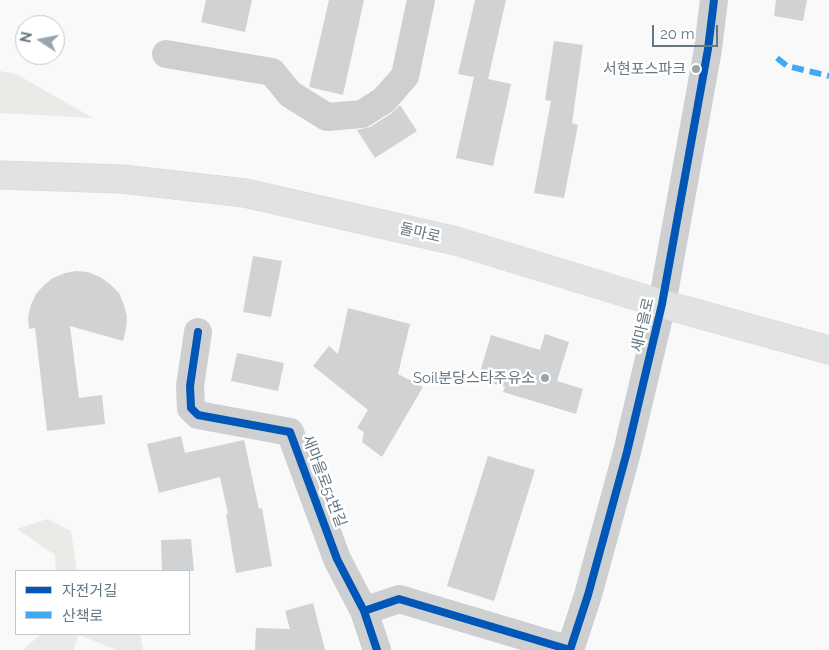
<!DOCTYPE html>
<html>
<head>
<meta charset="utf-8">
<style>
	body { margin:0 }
	#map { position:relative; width:829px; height:650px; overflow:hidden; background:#f9f9f9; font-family:Raleway,"Noto Sans KR",sans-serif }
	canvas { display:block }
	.legend { position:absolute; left:15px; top:570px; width:175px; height:65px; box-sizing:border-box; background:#fff; border:1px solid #c1c8cd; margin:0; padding:6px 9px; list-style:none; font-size:15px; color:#657683 }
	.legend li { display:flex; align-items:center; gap:10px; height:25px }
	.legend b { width:25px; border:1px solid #c1c8cd }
	.north { position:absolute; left:15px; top:15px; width:50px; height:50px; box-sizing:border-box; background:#fff; border:1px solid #c1c8cd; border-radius:50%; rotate:281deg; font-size:14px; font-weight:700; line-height:20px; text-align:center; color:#657683 }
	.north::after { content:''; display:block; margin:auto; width:18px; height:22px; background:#99a4ac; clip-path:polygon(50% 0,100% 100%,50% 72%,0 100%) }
	.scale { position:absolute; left:652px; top:25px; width:66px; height:22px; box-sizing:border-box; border:2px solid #657683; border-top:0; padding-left:6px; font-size:15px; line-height:18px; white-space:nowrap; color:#657683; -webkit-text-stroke:4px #fff; paint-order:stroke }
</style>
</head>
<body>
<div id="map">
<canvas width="829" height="650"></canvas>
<ul class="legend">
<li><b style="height:6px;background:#0057b8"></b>자전거길</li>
<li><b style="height:6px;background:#3fa9f5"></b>산책로</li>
</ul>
<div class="north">N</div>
<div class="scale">20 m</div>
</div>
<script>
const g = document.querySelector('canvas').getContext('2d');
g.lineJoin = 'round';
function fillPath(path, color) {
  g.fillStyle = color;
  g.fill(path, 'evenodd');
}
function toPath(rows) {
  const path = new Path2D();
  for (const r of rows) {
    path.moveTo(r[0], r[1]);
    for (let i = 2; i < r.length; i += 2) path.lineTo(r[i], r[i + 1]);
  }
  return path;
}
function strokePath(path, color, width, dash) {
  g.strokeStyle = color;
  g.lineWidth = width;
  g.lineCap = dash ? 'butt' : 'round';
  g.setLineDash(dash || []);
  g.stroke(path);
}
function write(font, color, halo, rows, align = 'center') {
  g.font = font + ' Raleway,"Noto Sans KR",sans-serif';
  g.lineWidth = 5;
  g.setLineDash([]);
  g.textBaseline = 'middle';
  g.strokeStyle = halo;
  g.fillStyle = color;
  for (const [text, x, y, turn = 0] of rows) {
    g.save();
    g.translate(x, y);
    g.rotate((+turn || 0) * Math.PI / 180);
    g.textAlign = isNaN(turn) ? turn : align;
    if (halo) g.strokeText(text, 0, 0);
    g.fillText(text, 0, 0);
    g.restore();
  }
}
fillPath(toPath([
	[0,71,16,74,93,118,0,113],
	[47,519,71,531,77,571,56,571,55,555,17,529],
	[41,634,140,634,143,650,117,650,79,635,73,650,23,650]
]), '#e8ebe6');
fillPath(toPath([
	[206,0,252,0,245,32,201,22],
	[329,0,364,0,343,95,309,87],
	[475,0,506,0,488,79,511,84,493,166,456,158,474,77,458,74],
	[776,0,807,0,803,21,774,16],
	[554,41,583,45,572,123,578,125,564,198,534,193,551,101,545,100],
	[400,105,417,131,375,158,357,130,370,127,392,113],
	[253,256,282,261,271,317,243,312],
	[76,271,88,272,100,277,110,284,119,293,124,305,127,317,126,329,123,341,70,326,79,398,102,395,105,424,47,431,35,328,29,329,28,317,31,305,36,294,44,285,53,278,65,273],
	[348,308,410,324,398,374,423,387,382,457,362,442,364,432,357,428,368,410,313,366,329,346,338,354],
	[545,334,569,342,557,381,583,389,576,414,503,392,505,387,478,379,491,335,540,350],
	[237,353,284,363,278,391,231,381],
	[181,436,185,453,244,440,259,509,262,508,272,566,236,573,226,514,228,514,220,477,159,493,147,444],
	[488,456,535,470,494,601,447,586],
	[191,539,194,571,162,571,161,540],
	[313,603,325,650,255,650,256,628,290,629,285,611]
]), '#d0d2d3');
const major = toPath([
	[0,175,122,179,245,193,456,241,662,304,829,350]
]);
strokePath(major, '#d5d6d7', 29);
strokePath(toPath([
	[166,54,272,72,290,94,327,117,362,114,384,100,405,76,421,0],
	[198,332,190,386,191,408,198,415,290,432,337,559,364,611,377,650],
	[364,611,399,599,570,650,588,595,627,452,662,304,708,49,714,0]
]), '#cecfd0', 28);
strokePath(major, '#e1e2e2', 28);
strokePath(toPath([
	[777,58,787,66,829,76]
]), '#3fa9f5', 6, [12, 6]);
strokePath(toPath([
	[198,332,190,386,191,408,198,415,290,432,337,559,364,611,377,650],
	[364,611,399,599,570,650,588,595,627,452,662,304,708,49,714,0]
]), '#0057b8', 8);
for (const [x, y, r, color] of [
	[696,69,5,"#99a4ac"],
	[545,378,5,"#99a4ac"]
]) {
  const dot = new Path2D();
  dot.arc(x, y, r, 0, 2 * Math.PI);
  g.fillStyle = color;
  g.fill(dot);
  strokePath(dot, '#fff', 2);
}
write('15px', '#657683', '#fff', [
	["서현포스파크",686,69],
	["Soil분당스타주유소",535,378]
], 'right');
write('15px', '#657683', '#fff', [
	["돌마로",420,233,13],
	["새마을로",643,325,-77],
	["새마을로51번길",324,481,69]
]);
</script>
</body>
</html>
